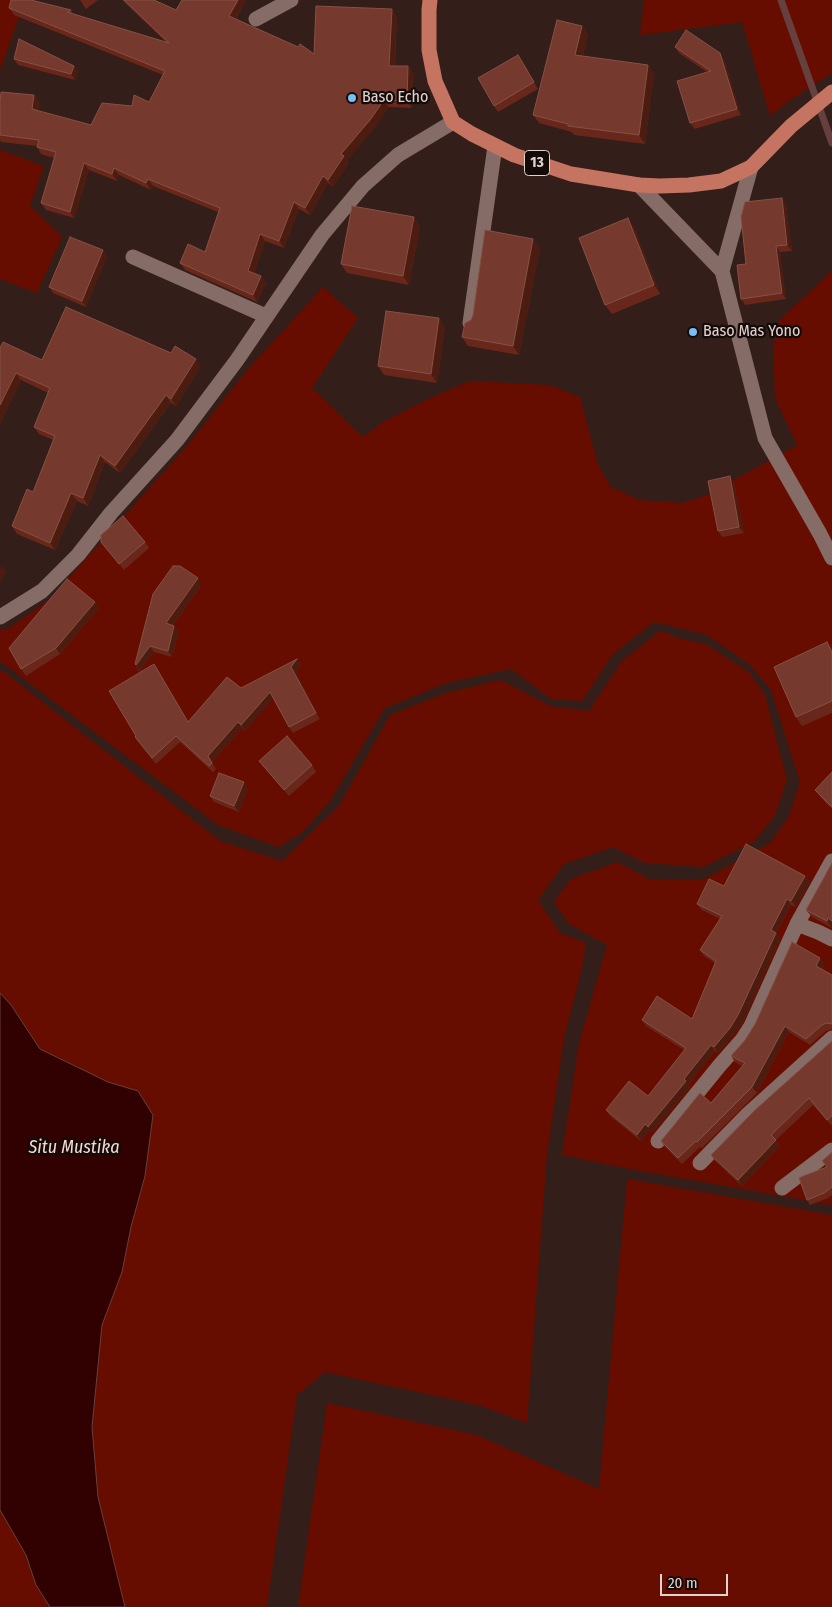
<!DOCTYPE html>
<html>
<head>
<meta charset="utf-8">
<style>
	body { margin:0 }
	#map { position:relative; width:832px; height:1607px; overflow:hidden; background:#331e19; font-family:"Fira Sans Condensed",sans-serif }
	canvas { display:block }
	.scale { position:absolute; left:660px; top:1574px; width:68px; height:22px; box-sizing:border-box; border:2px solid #e1d2cf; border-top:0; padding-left:6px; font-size:15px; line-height:18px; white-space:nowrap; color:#e1d2cf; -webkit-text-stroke:4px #140a08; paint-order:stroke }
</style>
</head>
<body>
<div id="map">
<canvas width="832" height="1607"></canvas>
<div class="scale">20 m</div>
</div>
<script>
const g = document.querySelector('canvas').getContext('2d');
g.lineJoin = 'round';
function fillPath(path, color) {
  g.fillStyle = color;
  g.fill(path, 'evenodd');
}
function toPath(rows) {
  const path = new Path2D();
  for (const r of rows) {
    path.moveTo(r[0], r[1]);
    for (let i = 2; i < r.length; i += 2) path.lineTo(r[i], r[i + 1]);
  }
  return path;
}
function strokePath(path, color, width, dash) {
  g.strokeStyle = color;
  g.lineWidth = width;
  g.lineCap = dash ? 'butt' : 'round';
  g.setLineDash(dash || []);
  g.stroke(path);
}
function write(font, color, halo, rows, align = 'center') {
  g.font = font + ' "Fira Sans Condensed",sans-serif';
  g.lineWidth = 4.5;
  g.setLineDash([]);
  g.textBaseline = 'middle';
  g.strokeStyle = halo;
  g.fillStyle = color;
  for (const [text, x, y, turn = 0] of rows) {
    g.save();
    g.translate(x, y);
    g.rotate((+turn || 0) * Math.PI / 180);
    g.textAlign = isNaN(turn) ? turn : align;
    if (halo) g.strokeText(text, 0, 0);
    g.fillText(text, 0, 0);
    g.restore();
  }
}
fillPath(toPath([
	[0,0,25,0,0,70],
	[644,0,832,0,832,73,786,103,770,116,742,22,640,35],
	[0,150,44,166,30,206,62,237,37,293,0,279],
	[832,270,832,1205,619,1167,562,1155,579,1043,607,945,569,924,554,902,571,879,617,862,649,879,703,880,770,843,789,816,800,782,771,690,750,665,707,635,654,622,613,654,582,701,551,699,511,669,446,683,385,708,330,801,302,833,278,847,218,825,0,661,0,630,9,628,50,599,186,447,249,368,323,287,358,318,312,388,363,437,383,422,430,398,470,381,549,385,580,397,598,465,611,487,639,500,682,503,707,495,797,445,775,398,773,347,780,319,811,291],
	[660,631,682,639,706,644,750,673,765,695,787,780,775,815,754,842,703,867,645,863,613,847,564,864,538,900,560,933,586,943,581,973,564,1038,547,1154,527,1423,482,1406,325,1372,297,1395,267,1607,0,1607,0,671,3,671,220,841,282,861,339,806,390,715,449,692,501,680,550,706,589,711,621,662],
	[627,1179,832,1215,832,1607,298,1607,327,1403,477,1435,599,1489]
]), '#670d00');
const water = toPath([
	[0,993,11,1005,40,1049,108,1082,138,1091,153,1115,145,1176,131,1227,122,1272,102,1325,92,1427,98,1497,125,1607,50,1607,36,1585,26,1555,0,1510,0,993]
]);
fillPath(water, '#300100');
strokePath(water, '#65403e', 1);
strokePath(toPath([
	[781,0,832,143]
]), '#65403e', 7);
strokePath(toPath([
	[256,19,291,0],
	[639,185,722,271,765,438,820,534,832,558],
	[133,257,266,316],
	[722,271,751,167],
	[470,323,495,146],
	[0,617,42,591,78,555,111,513,177,440,237,360,322,235,363,186,398,155,453,122],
	[797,924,818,932,832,939],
	[658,1141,720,1065,742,1040,751,1026,797,924,832,861],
	[700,1163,748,1114,832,1038],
	[782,1188,832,1150]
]), '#866c66', 15);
strokePath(toPath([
	[430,0,429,10,429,50,435,81,453,122,472,134,514,155,571,174,639,185,660,186,689,185,721,181,751,167,791,126,832,92]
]), '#c57462', 15);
fillPath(toPath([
	[80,0,98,0,86,9],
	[122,0,154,0,176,10,182,0,246,0,236,19,314,54,397,16,395,66,408,66,413,73,412,108,389,107,375,127,347,160,349,163,333,187,328,183,310,215,299,209,284,248,265,241,254,274,261,276,266,283,257,302,185,270,180,263,205,252,218,212,153,186,151,190,119,175,117,181,89,170,74,218,46,210,41,203,54,158,41,154,37,147,37,146,1,142,0,140,0,102,34,95,39,102,38,111,91,125,132,106,149,102,163,75,14,15,9,8,71,10,73,14,166,42],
	[582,26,588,35,583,56,654,73,645,144,574,135,572,132,539,123,533,115],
	[675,47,720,53,724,59,741,115,695,129,690,123,707,72,679,53],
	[518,55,538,89,498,112,494,106],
	[14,59,78,72,75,80,18,65],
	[786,204,792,251,780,252,786,299,745,305,741,299,746,264],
	[420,226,409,285,347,273,341,264],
	[634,227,660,294,612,314,605,305],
	[533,239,540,248,519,355,468,346,462,337,471,320],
	[107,256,86,307,53,293,49,287],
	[445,327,437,383,384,375,378,366],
	[0,348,42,360,201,366,176,406,171,403,120,473,105,462,88,506,77,501,55,550,17,534,12,526,33,492,53,440,39,434,34,427,48,393,21,380,0,424],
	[734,483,744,533,722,537,718,531],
	[101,542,145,542,149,548,124,570],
	[202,585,173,625,179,632,172,657,154,652,140,671,139,671,135,664],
	[99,608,60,654,26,676,21,669],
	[827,642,832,649,832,713,802,726,796,717],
	[154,664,188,722,241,688,301,665,296,673,320,719,293,733,289,727,273,698,245,731,242,728,212,762,216,769,213,772,180,742,156,764,135,737,136,736],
	[259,761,312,765,316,772,289,796,264,767],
	[832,772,832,809,821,798,815,790],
	[248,789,239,812,214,802,210,796],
	[832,863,832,928,812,917,806,910],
	[805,876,810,882,796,907,791,905,776,933,780,939,743,1022,734,1034,718,1053,715,1051,688,1085,690,1087,652,1133,650,1130,641,1141,610,1116,606,1110,648,1096,684,1050,646,1026,642,1020,692,1019,715,963,704,956,700,950,720,919,702,910,697,904,724,886],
	[825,964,822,969,832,975,832,1029,826,1031,810,1045,789,1032,757,1093,702,1148,700,1147,682,1164,665,1147,661,1141,711,1103,742,1066,735,1062,731,1056],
	[832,1041,832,1126,813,1105,776,1140,780,1146,742,1186,715,1161,711,1155],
	[832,1152,832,1195,828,1198,810,1205,807,1200,827,1167]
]), '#68271a');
fillPath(toPath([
	[238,0,246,0,233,23,229,16],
	[392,9,397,16,394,73,389,66],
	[582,26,588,35,581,63,575,55],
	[720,53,724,59,741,115,737,109],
	[518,55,523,61,538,89,534,82],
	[648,65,654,73,645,144,639,135],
	[74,66,78,72,75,80,71,74],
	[408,66,413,73,412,108,407,101],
	[34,95,39,102,37,116,32,109],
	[384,100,389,107,375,127,347,160,349,163,333,187,328,180,341,154],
	[84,163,89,170,74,218,70,212],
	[114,168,119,175,117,181,112,174],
	[323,176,328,183,310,215,305,208],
	[148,179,153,186,151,190,146,183],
	[782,198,786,204,792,251,787,245],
	[294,202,299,209,284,248,279,241],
	[414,217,420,226,409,285,403,276],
	[628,218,634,227,660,294,654,285],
	[260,234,265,241,253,278,248,271],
	[533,239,540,248,519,355,513,346],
	[776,246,780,252,786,299,782,293],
	[103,250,107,256,86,307,82,301],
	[261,276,266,283,257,302,253,295],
	[439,318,445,327,437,383,431,374],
	[196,359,201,366,176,406,171,399],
	[16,373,21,380,0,424,0,405],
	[166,395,171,403,120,473,115,466],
	[100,455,105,462,88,506,83,498],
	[730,476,734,483,744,533,739,527],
	[71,493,77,501,55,550,50,543],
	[2,565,6,571,0,583,0,568],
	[198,578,202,585,170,629,166,623],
	[95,602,99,608,60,654,56,648],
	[174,626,179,632,172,657,168,651],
	[150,646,154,652,140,671,136,665],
	[297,659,301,665,296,673,320,719,316,713,291,667],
	[154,664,158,670,192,728,188,722],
	[270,692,274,698,245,731,241,725],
	[238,722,242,728,212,762,216,769,208,756],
	[244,782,248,789,239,812,234,806],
	[805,876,810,882,796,907,791,901],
	[787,899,791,905,776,933,780,939,743,1022,734,1034,718,1053,714,1047,771,930],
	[828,918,832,923,832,928,827,921],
	[820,958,825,964,820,972,816,966],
	[785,1026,789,1032,757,1093,752,1087],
	[711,1045,715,1051,688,1085,690,1087,652,1133,648,1127,684,1079],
	[645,1124,650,1130,641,1141,637,1135],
	[776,1140,780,1146,742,1186,738,1180]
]), '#4d1c11');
const building = toPath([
	[11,0,31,0,71,10,67,12,169,43,124,0,154,0,176,10,182,0,238,0,229,16,298,47,300,44,314,54,316,6,392,9,389,66,408,66,407,101,384,100,370,120,341,154,344,156,328,180,323,176,305,208,294,202,279,241,260,234,248,271,261,276,253,295,180,263,188,244,205,252,220,208,148,179,146,183,114,168,112,174,84,163,70,212,41,203,56,152,37,147,39,140,0,135,0,102,1,92,34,95,32,109,91,125,102,103,132,106,134,95,149,102,165,71,9,8,11,0],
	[557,20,582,26,575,55,648,65,639,135,568,126,568,124,533,115,557,20],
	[686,30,720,53,737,109,690,123,677,81,711,71,675,47,686,30],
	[19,39,74,66,71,74,14,59,19,39],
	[518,55,534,82,494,106,478,78,518,55],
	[782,198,787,245,776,246,782,293,741,299,737,265,746,264,741,217,745,202,782,198],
	[352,206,414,217,403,276,341,264,352,206],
	[628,218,654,285,605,305,579,238,628,218],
	[485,230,533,239,513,346,462,337,465,323,471,320,473,315,485,230],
	[70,237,103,250,82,301,49,287,70,237],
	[66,307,171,353,175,346,196,359,171,399,166,395,115,466,100,455,83,498,71,493,50,543,12,526,27,489,33,492,55,436,34,427,50,388,16,373,0,405,0,348,3,342,42,360,66,307],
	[386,311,439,318,431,374,378,366,386,311],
	[730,476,739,527,718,531,708,481,730,476],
	[123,516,145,542,119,564,101,542,101,535,123,516],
	[173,566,180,566,198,578,166,623,174,626,168,651,150,646,136,665,135,664,153,594,173,566],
	[67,579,95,602,56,648,21,669,9,648,67,579],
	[827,642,832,653,832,701,796,717,774,667,827,642],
	[297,659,291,667,316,713,289,727,270,692,241,725,238,722,208,756,212,763,209,766,176,736,152,758,135,737,136,736,109,691,154,664,188,722,227,677,241,688,297,659],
	[287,736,312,765,284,790,259,761,287,736],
	[832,772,832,807,815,790,832,772],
	[219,773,244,782,234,806,210,796,219,773],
	[746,844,805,876,791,901,787,899,771,930,776,933,738,1015,730,1028,714,1047,711,1045,684,1079,686,1081,648,1127,645,1124,637,1135,606,1110,629,1081,648,1096,686,1048,642,1020,657,996,692,1019,716,961,700,950,722,916,697,904,709,879,724,886,746,844],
	[832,863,832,921,828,918,827,921,806,910,832,863],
	[792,942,820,958,816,966,832,975,832,1024,826,1023,822,1025,806,1039,785,1026,752,1087,697,1142,696,1141,678,1158,661,1141,700,1093,711,1103,745,1063,731,1056,745,1040,755,1024,792,942],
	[832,1041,832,1116,827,1120,809,1098,771,1135,776,1140,738,1180,711,1155,755,1110,832,1041],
	[832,1152,832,1187,824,1193,807,1200,799,1178,803,1176,827,1167,822,1161,832,1152]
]);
fillPath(building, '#75392d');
strokePath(building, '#865146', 1);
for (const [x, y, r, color] of [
	[352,98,5,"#78bff7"],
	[693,332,5,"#78bff7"]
]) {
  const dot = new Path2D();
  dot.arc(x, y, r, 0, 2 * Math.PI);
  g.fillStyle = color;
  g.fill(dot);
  strokePath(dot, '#140a08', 2);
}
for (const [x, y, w] of [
	[537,163,25]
]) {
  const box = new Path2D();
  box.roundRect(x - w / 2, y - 12.5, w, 25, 4);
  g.fillStyle = '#140a08';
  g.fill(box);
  strokePath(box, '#e1d2cf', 1);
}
write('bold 15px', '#e1d2cf', null, [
	["13",537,163]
]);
write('16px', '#e1d2cf', '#140a08', [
	["Baso Echo",362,98],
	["Baso Mas Yono",703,332]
], 'left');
write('italic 18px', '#f6dbd4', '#140a08', [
	["Situ Mustika",74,1148]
]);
</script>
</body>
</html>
